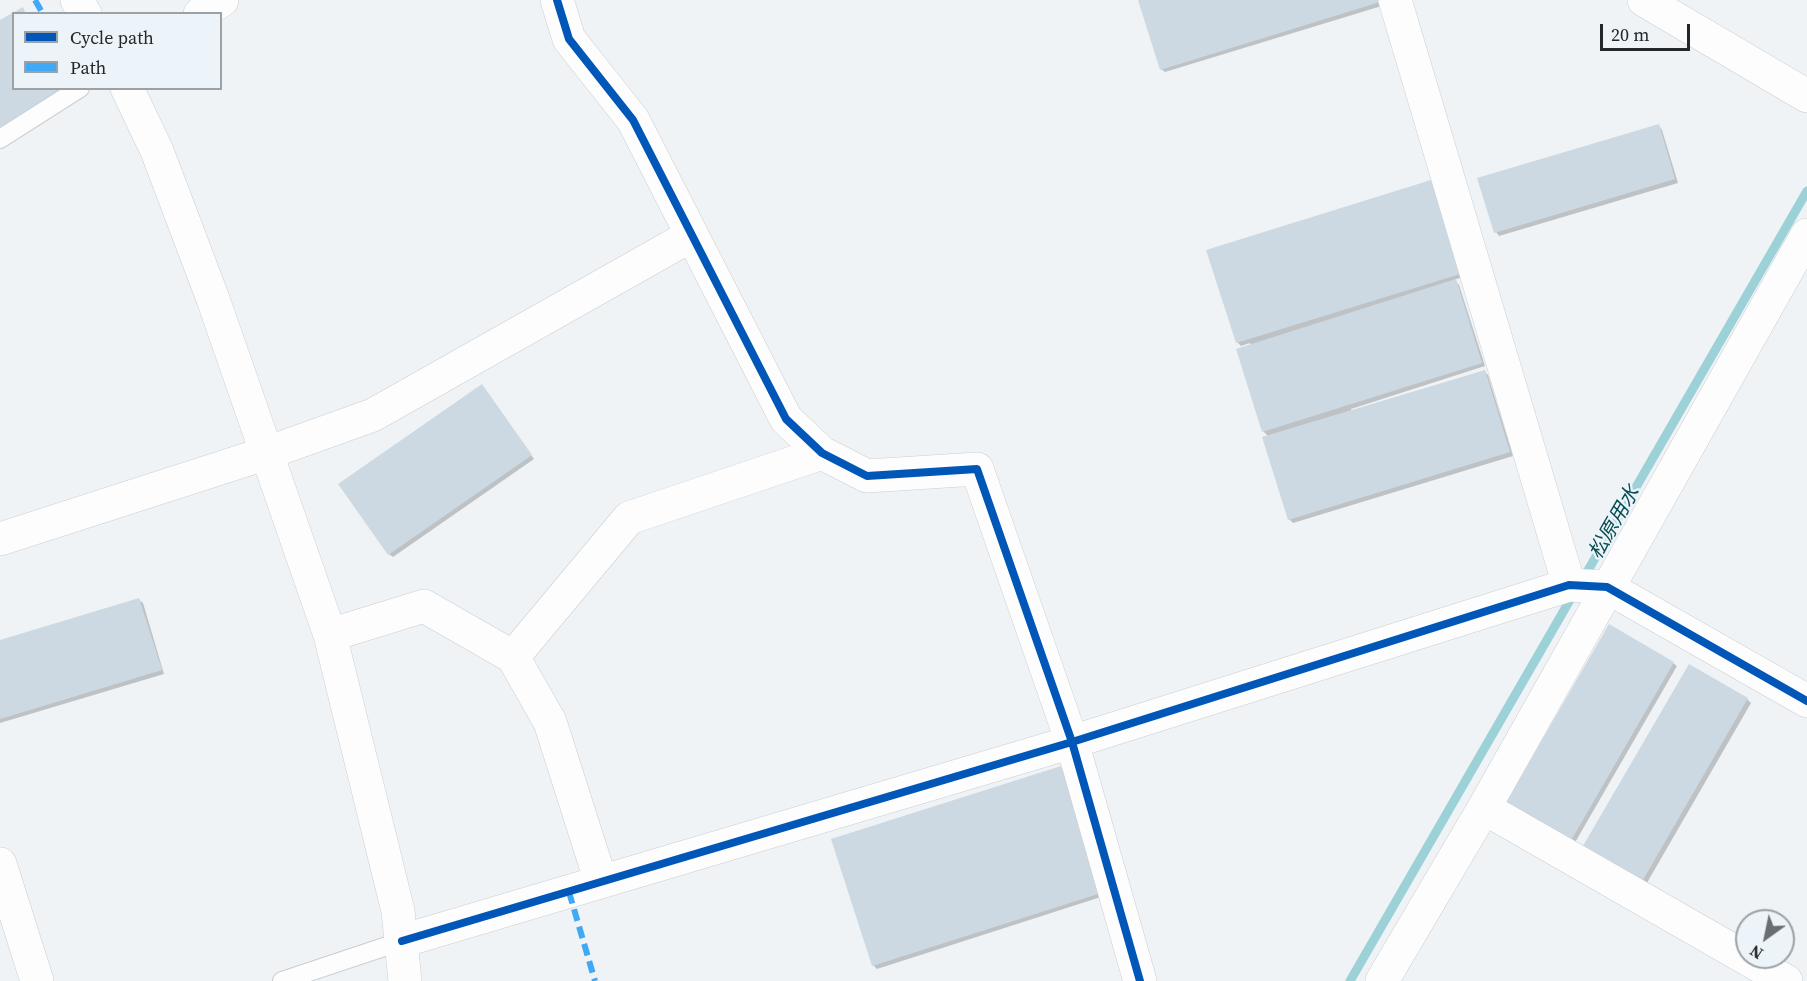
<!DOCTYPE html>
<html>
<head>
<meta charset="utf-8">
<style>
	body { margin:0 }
	#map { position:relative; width:1807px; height:981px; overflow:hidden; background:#eff3f6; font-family:"Source Serif 4",serif }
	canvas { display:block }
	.legend { position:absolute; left:12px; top:12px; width:210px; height:78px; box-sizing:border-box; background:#ecf3f9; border:2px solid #9ca1a6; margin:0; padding:8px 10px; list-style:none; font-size:18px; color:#242729 }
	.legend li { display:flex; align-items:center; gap:12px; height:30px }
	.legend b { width:30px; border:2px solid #9ca1a6 }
	.north { position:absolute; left:1735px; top:909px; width:60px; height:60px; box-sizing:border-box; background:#ecf3f9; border:2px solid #9ca1a6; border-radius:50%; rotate:213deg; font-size:16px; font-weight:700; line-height:24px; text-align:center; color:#242729 }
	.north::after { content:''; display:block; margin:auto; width:21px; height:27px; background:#6b6e71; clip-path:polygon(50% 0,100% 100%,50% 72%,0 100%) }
	.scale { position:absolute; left:1600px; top:24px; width:90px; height:27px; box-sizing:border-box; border:3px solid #242729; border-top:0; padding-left:8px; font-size:18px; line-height:21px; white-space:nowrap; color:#242729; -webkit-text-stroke:4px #ecf3f9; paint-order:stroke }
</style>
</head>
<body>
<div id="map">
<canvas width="1807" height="981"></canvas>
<ul class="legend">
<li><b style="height:8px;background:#0057b8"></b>Cycle path</li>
<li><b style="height:8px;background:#3fa9f5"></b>Path</li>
</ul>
<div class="north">N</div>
<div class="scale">20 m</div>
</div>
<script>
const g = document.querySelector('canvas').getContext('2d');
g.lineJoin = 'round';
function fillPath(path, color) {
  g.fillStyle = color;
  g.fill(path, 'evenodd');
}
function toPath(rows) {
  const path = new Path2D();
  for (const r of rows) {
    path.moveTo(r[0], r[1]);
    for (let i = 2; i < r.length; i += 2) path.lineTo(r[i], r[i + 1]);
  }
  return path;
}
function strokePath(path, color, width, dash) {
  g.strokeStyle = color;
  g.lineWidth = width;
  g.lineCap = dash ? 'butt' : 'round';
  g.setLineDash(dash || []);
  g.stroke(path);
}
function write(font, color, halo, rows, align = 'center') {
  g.font = font + ' "Source Serif 4","Noto Sans JP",serif';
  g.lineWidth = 4.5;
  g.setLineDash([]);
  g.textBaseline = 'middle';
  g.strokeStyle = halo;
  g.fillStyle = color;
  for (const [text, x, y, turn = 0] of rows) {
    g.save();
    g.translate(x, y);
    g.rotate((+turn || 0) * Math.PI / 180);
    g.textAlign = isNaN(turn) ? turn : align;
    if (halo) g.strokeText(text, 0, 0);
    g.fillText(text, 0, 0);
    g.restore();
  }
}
fillPath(toPath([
	[1140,0,1383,0,1385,5,1165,72,1161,69],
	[1659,126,1662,130,1678,183,1499,236,1496,232],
	[1430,182,1434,186,1462,277,1454,280,1459,285,1485,366,1351,409,1352,411,1484,371,1488,375,1513,456,1293,523,1289,519,1268,436,1263,431,1251,346,1250,343,1241,346,1237,342],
	[485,390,534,459,393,557,389,554],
	[139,600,143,603,164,674,0,723,0,642],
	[1673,663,1677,666,1573,846,1510,810],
	[1747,699,1751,703,1644,888,1586,854],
	[1060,768,1064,772,1104,896,877,969,873,965]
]), '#0003');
strokePath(toPath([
	[1583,579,1807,191],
	[1350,981,1574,593]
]), '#9cd1d7', 9);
fillPath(toPath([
	[1138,0,1383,0,1383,1,1160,70],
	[23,7,26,14,14,14,14,88,71,88,0,133,0,20],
	[1659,124,1675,179,1494,233,1477,178],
	[1431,180,1460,274,1236,343,1206,250],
	[1456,279,1482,363,1262,432,1236,349],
	[1485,370,1510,452,1288,520,1262,437],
	[482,384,532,455,388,555,338,484],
	[139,598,162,670,0,719,0,640],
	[1609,624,1674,662,1569,844,1504,806],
	[1689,664,1748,698,1640,885,1580,851],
	[1061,766,1101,893,872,966,831,839]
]), '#cdd9e2');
const service = toPath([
	[0,139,80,88],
	[282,981,402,941]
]);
const minor = toPath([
	[557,0,569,39,633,120,786,419,822,453,867,476,977,469,1072,742,1140,981],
	[1395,0,1569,585],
	[1644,0,1807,96],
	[200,14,222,0],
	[0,539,267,453,373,415,692,235],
	[330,635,424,606,513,657,550,722,601,882],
	[513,657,629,518,822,453],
	[1484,808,1786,981],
	[0,864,37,981],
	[402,941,1072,742,1569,585,1607,587,1807,701],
	[1382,981,1484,808,1807,235]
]);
const tertiary = toPath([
	[77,0,85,14],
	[127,88,157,151,213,299,330,635,398,911,405,981]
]);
strokePath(service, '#cbced0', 20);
strokePath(minor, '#cbced0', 34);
strokePath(tertiary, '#cbced0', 34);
strokePath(service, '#fdfdfe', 18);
strokePath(minor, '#fdfdfe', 33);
strokePath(tertiary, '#fdfdfe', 33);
strokePath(toPath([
	[35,0,43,14],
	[569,892,595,981]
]), '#3fa9f5', 6, [12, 6]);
strokePath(toPath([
	[557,0,569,39,633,120,786,419,822,453,867,476,977,469,1072,742,1140,981],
	[402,941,1072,742,1569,585,1607,587,1807,701]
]), '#0057b8', 8);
write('italic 20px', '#084d52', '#ecf3f9', [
	["松原用水",1615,523,-60]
]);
</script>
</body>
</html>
